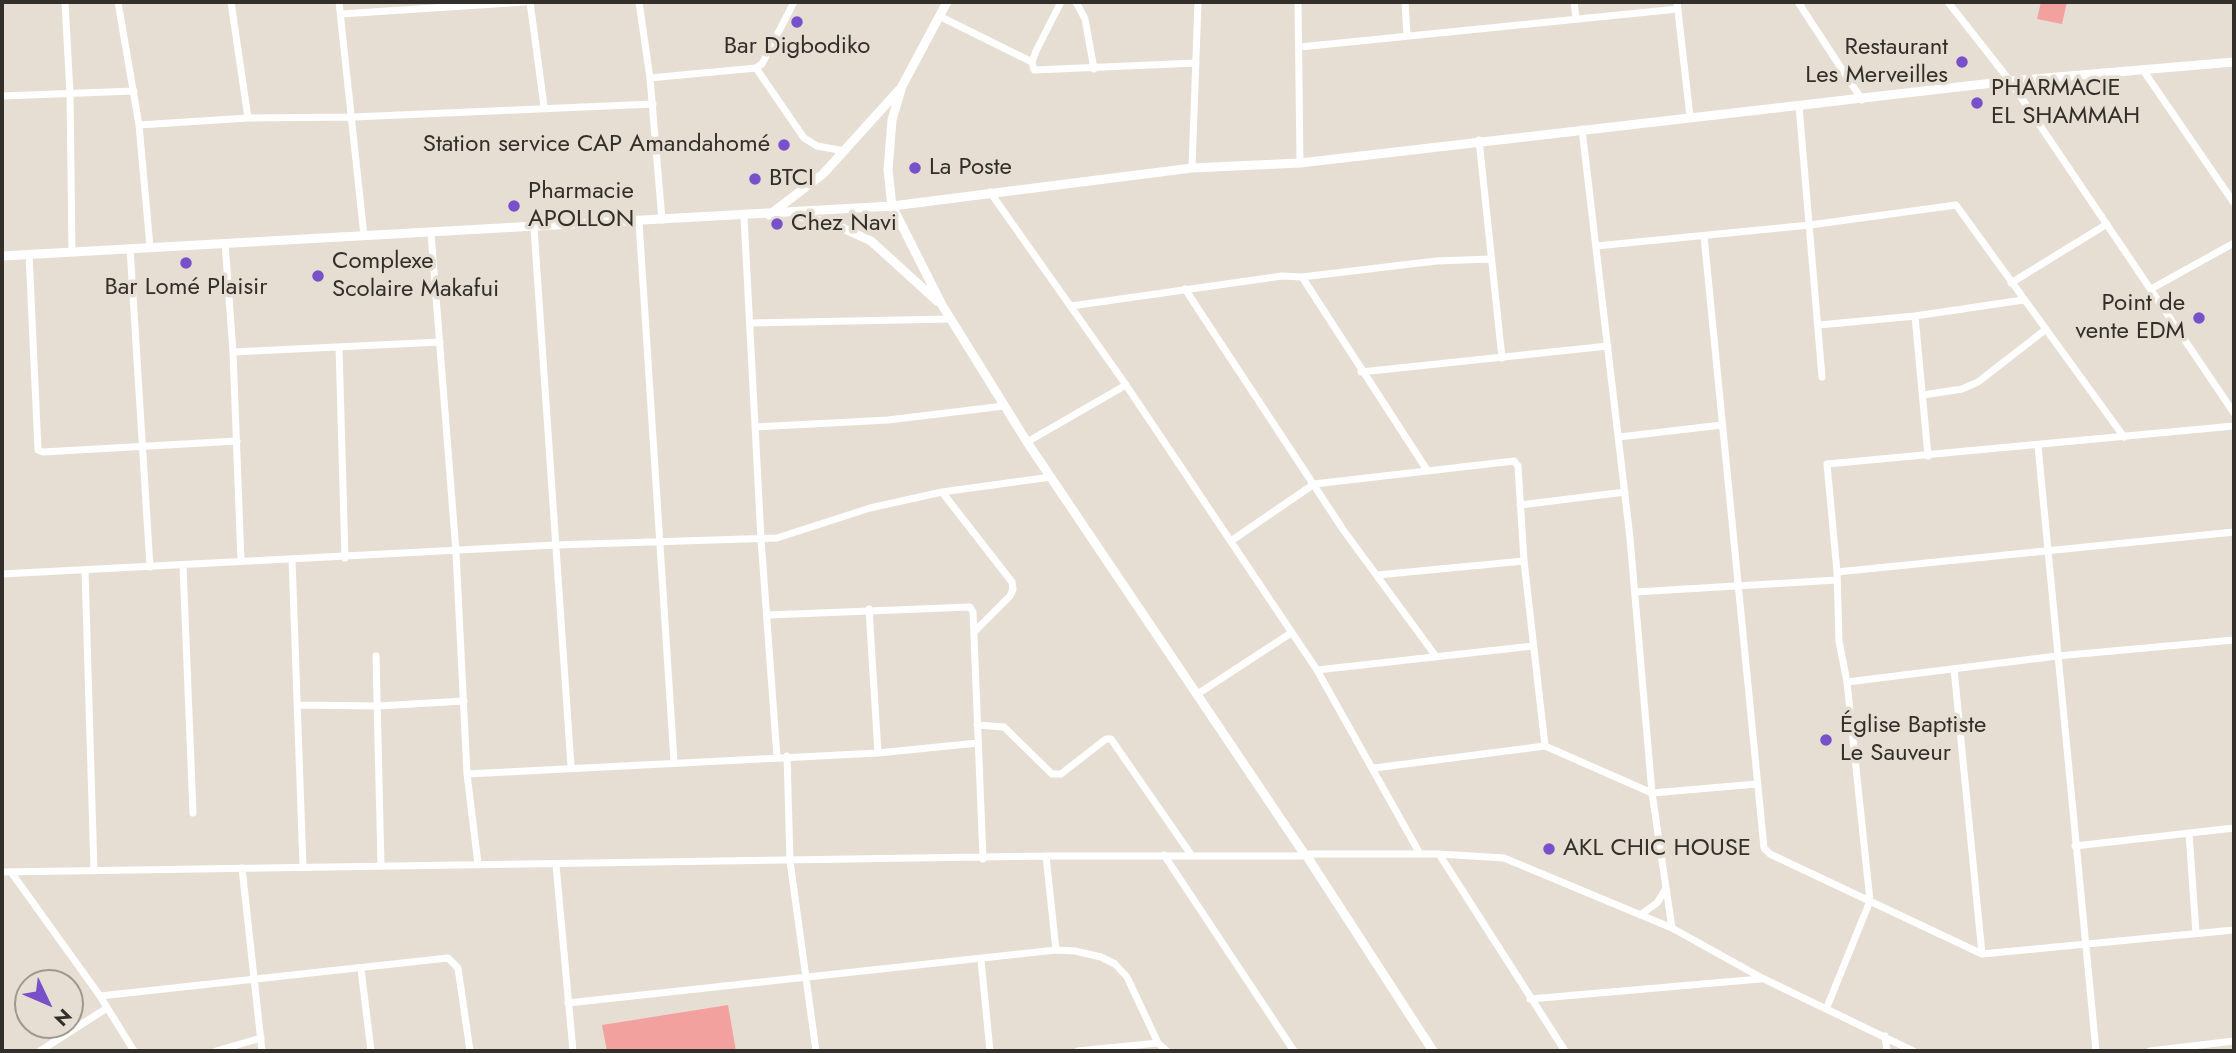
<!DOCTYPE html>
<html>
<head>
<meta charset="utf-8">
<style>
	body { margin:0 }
	#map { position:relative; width:2236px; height:1053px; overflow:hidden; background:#e6ded2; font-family:Jost,sans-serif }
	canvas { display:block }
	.frame { position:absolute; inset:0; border:4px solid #322f2a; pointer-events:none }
	.north { position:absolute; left:14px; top:969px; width:70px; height:70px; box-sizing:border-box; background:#e6ded2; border:2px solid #9e988f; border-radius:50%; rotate:134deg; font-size:19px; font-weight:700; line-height:28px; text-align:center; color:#322f2a }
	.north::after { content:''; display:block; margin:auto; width:24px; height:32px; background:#7851ca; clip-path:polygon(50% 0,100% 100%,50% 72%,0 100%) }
</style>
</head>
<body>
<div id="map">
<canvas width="2236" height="1053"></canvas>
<div class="frame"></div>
<div class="north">N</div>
</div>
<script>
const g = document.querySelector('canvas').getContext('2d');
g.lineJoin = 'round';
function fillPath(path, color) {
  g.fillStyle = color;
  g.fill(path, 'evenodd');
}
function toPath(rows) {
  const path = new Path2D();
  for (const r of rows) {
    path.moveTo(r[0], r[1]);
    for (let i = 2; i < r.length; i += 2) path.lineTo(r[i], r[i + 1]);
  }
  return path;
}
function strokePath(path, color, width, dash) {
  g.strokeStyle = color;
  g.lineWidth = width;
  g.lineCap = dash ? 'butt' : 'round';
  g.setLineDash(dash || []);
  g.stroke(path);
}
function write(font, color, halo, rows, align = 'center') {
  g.font = font + ' Jost,sans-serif';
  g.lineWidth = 7;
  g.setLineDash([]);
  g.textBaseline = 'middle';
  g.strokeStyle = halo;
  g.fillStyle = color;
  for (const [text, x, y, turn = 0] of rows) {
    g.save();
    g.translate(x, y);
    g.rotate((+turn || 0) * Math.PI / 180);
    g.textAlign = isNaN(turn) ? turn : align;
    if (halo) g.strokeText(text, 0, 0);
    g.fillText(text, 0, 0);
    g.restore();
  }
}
fillPath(toPath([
	[2041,2,2067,2,2062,24,2037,19],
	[728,1005,736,1051,607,1051,602,1025]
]), '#f3a19f');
strokePath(toPath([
	[65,2,70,94,72,251],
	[118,2,139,125,150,247],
	[231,2,248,118],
	[339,2,364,236],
	[530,2,544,106],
	[639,2,650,78,662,220],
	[1061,2,1036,51,1032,62,1034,70,1196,63],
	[1076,2,1085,19,1094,69],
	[1298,2,1300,163],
	[1405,2,1407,35],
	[1574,2,1576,18],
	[1677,2,1690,117],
	[1798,2,1862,100],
	[1948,2,2010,81,2234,413],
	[341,14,525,2],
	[939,16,1032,62],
	[1300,47,1678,9],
	[756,68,804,138,817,146,845,151],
	[2143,70,2234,203],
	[650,78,756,68,762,64,794,2],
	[2,96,134,91],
	[1799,106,1822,377],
	[139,125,248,118,354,117,653,104],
	[1582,129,1630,538,1652,793,1672,928],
	[1479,140,1502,358],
	[1192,168,1198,2],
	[990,192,1126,385,1317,670,1420,854],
	[744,217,761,539,777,757],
	[639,222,674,761],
	[534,228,571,766],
	[431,233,456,552,467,774,478,864],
	[1704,236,1764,848,1770,854,1982,954,2234,930],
	[225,243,233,352,241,561],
	[1596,246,1810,225,1956,205,2124,437],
	[130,248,150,567],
	[29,254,38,450,43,452,237,441],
	[1302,277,1427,470],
	[2011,283,2107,224],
	[1185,289,1344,531,1435,655],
	[2151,289,2234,243],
	[1071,306,1282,276,1302,277,1436,261,1491,259],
	[1915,316,1928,456],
	[750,323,950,319],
	[1819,325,1915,316,2023,300],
	[339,347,345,558],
	[233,352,440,342],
	[1361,372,1608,346],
	[1923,395,1962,389,1978,382,2045,330],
	[755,427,888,420,1004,406],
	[1619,437,1722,425],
	[1027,442,1126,385],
	[2038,446,2096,1051],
	[942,492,1012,582,1013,589,1010,596,974,632],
	[1520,505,1625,492],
	[1231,541,1314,484,1514,461,1518,466,1524,561,1545,746],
	[292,559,303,867],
	[183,566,193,813],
	[85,570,94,871],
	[1837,572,2234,532],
	[2,574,555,545,777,538,870,508,942,492,1051,477],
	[1377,575,1524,561],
	[1635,592,1837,580],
	[869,609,878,753],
	[768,615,970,607,973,612,983,859],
	[376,656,381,865],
	[1954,669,1982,954],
	[1317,670,1533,646],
	[1847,682,2057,656,2234,640],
	[1199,693,1291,633],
	[298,705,378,706,464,701],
	[977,725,1004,727,1052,774,1061,774,1106,739,1111,739,1192,856],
	[787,756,790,861,816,1051],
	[1374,768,1545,746,1652,793,1757,784],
	[467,774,878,753,978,743],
	[2189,833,2196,933],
	[2075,846,2234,828],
	[1309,854,1439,854,1504,858,1672,928,1762,978,1913,1051],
	[1439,854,1565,1051],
	[1164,855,1294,1051],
	[1046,856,1056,950],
	[556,865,573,1051],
	[242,868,262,1051],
	[2,872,1046,856,1302,856],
	[11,872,100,996,134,1051],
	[1640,915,1657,903,1665,890],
	[981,960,990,1051],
	[361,969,371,1051],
	[100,996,448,958,458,968,470,1051],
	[1530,999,1760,979],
	[568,1003,1056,950,1075,951,1101,957,1115,964,1127,977,1158,1043,1167,1051],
	[1827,1007,1870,901,1847,682,1839,641,1837,572,1827,464,2234,426],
	[1885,1036,1887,1051],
	[40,1051,107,1008],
	[216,1051,261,1038],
	[1078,1051,1158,1043],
	[2150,1051,2234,1041]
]), '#fff', 7);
strokePath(toPath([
	[947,2,902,86,892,120,888,170,892,206,942,305,1027,442,1303,852],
	[769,215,823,174,899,90],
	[800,216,836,225,871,241,937,301],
	[2,256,892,206,1192,168,1300,163,2010,81,2234,62],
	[1308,858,1433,1051]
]), '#fff', 9);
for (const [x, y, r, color] of [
	[797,22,7,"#7851ca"],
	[1962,62,7,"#7851ca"],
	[1977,103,7,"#7851ca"],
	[784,145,7,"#7851ca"],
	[915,168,7,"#7851ca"],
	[755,179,7,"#7851ca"],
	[514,206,7,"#7851ca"],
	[777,224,7,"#7851ca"],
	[186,263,7,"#7851ca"],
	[318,276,7,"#7851ca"],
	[2199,318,7,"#7851ca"],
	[1826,740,7,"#7851ca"],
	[1549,849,7,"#7851ca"]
]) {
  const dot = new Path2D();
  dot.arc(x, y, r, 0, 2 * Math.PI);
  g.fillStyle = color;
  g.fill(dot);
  strokePath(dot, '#e6ded2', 2.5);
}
write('24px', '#322f2a', '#e6ded2', [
	["Bar Digbodiko",797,47,"center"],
	["Restaurant",1948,48,"right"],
	["Les Merveilles",1948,76,"right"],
	["PHARMACIE",1991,89],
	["EL SHAMMAH",1991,117],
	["Station service CAP Amandahomé",770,145,"right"],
	["La Poste",929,168],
	["BTCI",769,179],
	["Pharmacie",528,192],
	["APOLLON",528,220],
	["Chez Navi",791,224],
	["Complexe",332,262],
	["Scolaire Makafui",332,290],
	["Bar Lomé Plaisir",186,288,"center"],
	["Point de",2185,304,"right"],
	["vente EDM",2185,332,"right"],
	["Église Baptiste",1840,726],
	["Le Sauveur",1840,754],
	["AKL CHIC HOUSE",1563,849]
], 'left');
</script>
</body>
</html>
